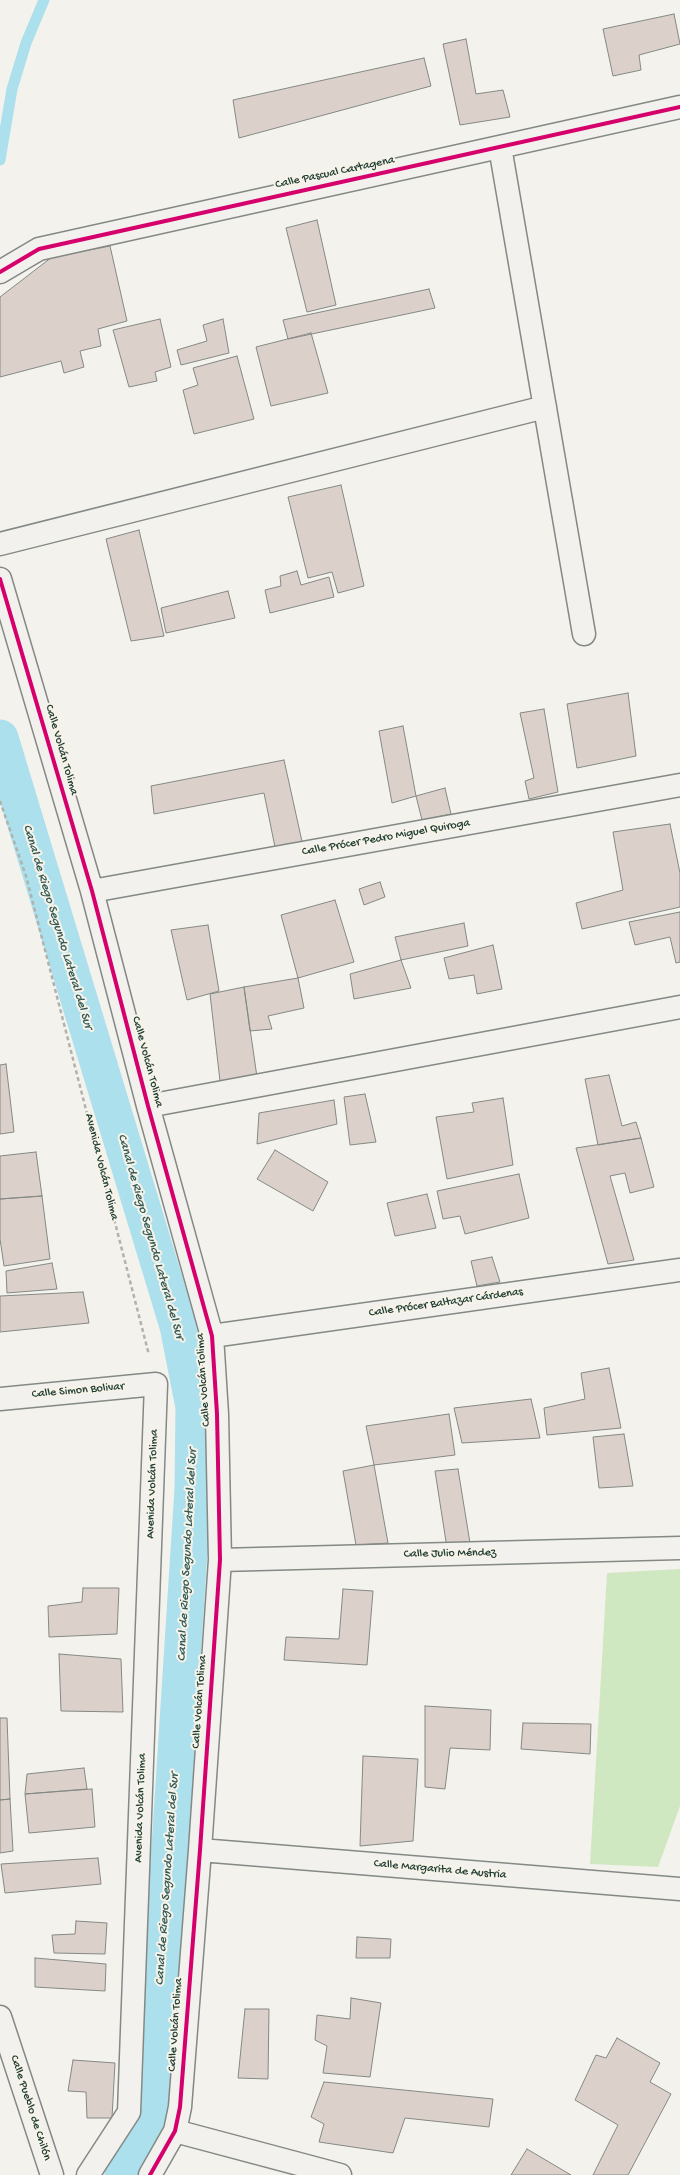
<!DOCTYPE html>
<html>
<head>
<meta charset="utf-8">
<style>
	body { margin:0 }
	canvas { display:block; background:#f4f2ec }
</style>
</head>
<body>
<canvas width="680" height="2175"></canvas>
<script>
const g = document.querySelector('canvas').getContext('2d');
g.lineJoin = 'round';
function fillPath(path, color) {
  g.fillStyle = color;
  g.fill(path, 'evenodd');
}
function toPath(rows) {
  const path = new Path2D();
  for (const r of rows) {
    path.moveTo(r[0], r[1]);
    for (let i = 2; i < r.length; i += 2) path.lineTo(r[i], r[i + 1]);
  }
  return path;
}
function strokePath(path, color, width, dash) {
  g.strokeStyle = color;
  g.lineWidth = width;
  g.lineCap = dash ? 'butt' : 'round';
  g.setLineDash(dash || []);
  g.stroke(path);
}
function write(font, color, halo, rows, align = 'center') {
  g.font = font + ' "Gochi Hand",sans-serif';
  g.lineWidth = 4;
  g.setLineDash([]);
  g.textBaseline = 'middle';
  g.strokeStyle = halo;
  g.fillStyle = color;
  for (const [text, x, y, turn = 0] of rows) {
    g.save();
    g.translate(x, y);
    g.rotate((+turn || 0) * Math.PI / 180);
    g.textAlign = isNaN(turn) ? turn : align;
    if (halo) g.strokeText(text, 0, 0);
    g.fillText(text, 0, 0);
    g.restore();
  }
}
fillPath(toPath([
	[680,1569,680,1806,658,1867,590,1864,607,1573]
]), '#d0e8c1');
strokePath(toPath([
	[0,160,12,89,26,43,44,0]
]), '#ace0ed', 11);
strokePath(toPath([
	[0,738,178,1326,194,1407,193,1489,153,2110,149,2138,123,2175]
]), '#ace0ed', 37);
const building = toPath([
	[674,14,680,44,639,55,641,70,613,76,603,29,674,14],
	[466,39,476,94,503,90,510,117,460,125,443,44,466,39],
	[424,58,431,86,239,138,233,100,424,58],
	[317,220,336,305,307,312,286,228,317,220],
	[110,246,127,321,98,329,101,346,80,351,84,367,64,373,61,361,0,377,0,297,52,257,110,246],
	[429,289,435,308,288,339,283,320,429,289],
	[160,319,171,367,155,372,157,381,129,387,113,330,160,319],
	[223,319,229,353,181,365,177,350,207,341,203,325,223,319],
	[311,333,328,393,271,406,256,347,311,333],
	[237,356,254,419,194,434,183,390,198,385,193,368,237,356],
	[341,485,364,586,338,593,332,572,308,578,288,497,341,485],
	[139,530,164,636,131,641,106,539,139,530],
	[297,571,301,585,329,577,334,597,270,613,265,590,281,586,280,576,297,571],
	[228,591,235,618,166,633,161,608,228,591],
	[628,693,636,756,577,768,567,704,628,693],
	[544,709,558,792,529,799,525,781,534,778,520,713,544,709],
	[403,726,416,796,392,803,379,731,403,726],
	[284,760,303,846,276,852,264,793,154,814,151,786,284,760],
	[445,788,451,814,422,820,416,796,445,788],
	[670,824,680,873,680,907,582,929,576,903,623,890,613,832,670,824],
	[380,882,385,897,364,905,359,889,380,882],
	[335,900,354,962,298,978,281,915,335,900],
	[680,912,680,962,676,963,670,937,635,945,629,922,680,912],
	[464,923,468,946,401,960,395,937,464,923],
	[208,925,219,991,187,1000,171,930,208,925],
	[493,945,502,989,477,994,474,975,449,979,444,958,493,945],
	[401,960,411,988,354,999,350,974,401,960],
	[298,978,304,1008,268,1016,272,1029,250,1031,244,987,298,978],
	[244,987,257,1077,220,1081,210,994,244,987],
	[6,1064,14,1132,0,1134,0,1065,6,1064],
	[609,1075,622,1126,636,1122,641,1138,598,1145,585,1079,609,1075],
	[365,1094,376,1142,350,1145,344,1097,365,1094],
	[503,1098,513,1165,447,1179,436,1117,474,1112,472,1103,503,1098],
	[334,1100,337,1124,257,1144,259,1113,334,1100],
	[641,1138,654,1187,630,1193,625,1173,610,1176,634,1260,608,1264,576,1148,641,1138],
	[275,1150,328,1182,313,1211,257,1179,275,1150],
	[36,1152,42,1196,0,1199,0,1156,36,1152],
	[519,1174,529,1218,465,1234,460,1216,443,1219,437,1191,519,1174],
	[427,1194,436,1228,395,1236,387,1203,427,1194],
	[42,1196,50,1259,4,1266,0,1239,0,1199,42,1196],
	[492,1257,500,1282,477,1286,471,1261,492,1257],
	[52,1263,57,1289,7,1293,6,1271,52,1263],
	[83,1292,89,1323,0,1332,0,1296,83,1292],
	[609,1368,621,1428,547,1435,544,1408,585,1399,581,1373,609,1368],
	[531,1399,540,1438,462,1443,454,1408,531,1399],
	[449,1414,455,1455,374,1465,366,1426,449,1414],
	[624,1434,633,1486,599,1488,593,1437,624,1434],
	[374,1465,388,1543,356,1545,343,1471,374,1465],
	[458,1469,470,1543,447,1548,435,1471,458,1469],
	[83,1588,119,1588,117,1634,49,1637,48,1606,82,1602,83,1588],
	[343,1589,373,1591,367,1665,284,1660,286,1637,339,1639,343,1589],
	[59,1654,121,1659,123,1712,61,1711,59,1654],
	[425,1706,491,1710,490,1750,450,1748,445,1789,425,1787,425,1706],
	[0,1718,7,1718,10,1799,0,1800,0,1718],
	[523,1723,591,1724,590,1754,521,1749,523,1723],
	[363,1756,418,1759,413,1841,360,1846,363,1756],
	[84,1768,87,1789,25,1794,27,1774,84,1768],
	[92,1789,95,1827,29,1833,25,1794,92,1789],
	[10,1799,13,1851,0,1853,0,1800,10,1799],
	[98,1858,101,1884,5,1893,1,1864,98,1858],
	[76,1921,107,1923,105,1954,54,1953,52,1935,75,1934,76,1921],
	[357,1937,391,1939,390,1958,356,1958,357,1937],
	[35,1958,106,1964,105,1991,35,1987,35,1958],
	[351,1998,381,2003,370,2077,323,2073,327,2046,315,2040,317,2015,350,2019,351,1998],
	[245,2009,269,2009,268,2079,238,2078,245,2009],
	[617,2038,660,2063,650,2082,671,2094,628,2175,593,2175,618,2125,575,2100,596,2055,606,2058,617,2038],
	[73,2060,115,2063,112,2118,87,2118,86,2092,68,2091,73,2060],
	[324,2082,493,2099,489,2127,405,2118,393,2153,319,2142,324,2124,311,2117,324,2082],
	[527,2149,571,2175,511,2175,527,2149]
]);
fillPath(building, '#dcd0ca');
strokePath(building, '#848985', 1);
const minor = toPath([
	[500,147,584,634],
	[0,272,39,249,680,107],
	[0,544,545,407],
	[0,579,92,891,148,1106,212,1336,217,1414,220,1560,200,1850,180,2107,175,2131,150,2175],
	[92,891,680,785],
	[148,1106,680,1007],
	[212,1336,680,1270],
	[0,1399,156,1384,129,2112,88,2175],
	[220,1560,680,1548],
	[200,1850,680,1889],
	[0,2017,52,2175],
	[175,2131,340,2175]
]);
strokePath(minor, '#848985', 25);
strokePath(toPath([
	[0,801,26,876,149,1355]
]), '#b0b2ae', 2.5, [4, 3]);
strokePath(minor, '#f2f1ed', 22);
strokePath(toPath([
	[0,272,39,249,680,107],
	[0,579,92,891,148,1106,212,1336,217,1414,220,1560,200,1850,180,2107,175,2131,150,2175]
]), '#d6006c', 4);
write('12px', '#1f3d34', '#f7f3e8', [
	["Calle Pascual Cartagena",335,173,-12],
	["Calle Volcán Tolima",61,750,74],
	["Calle Prócer Pedro Miguel Quiroga",386,838,-10],
	["Calle Volcán Tolima",147,1062,75],
	["Avenida Volcán Tolima",101,1167,76],
	["Calle Prócer Baltazar Cárdenas",446,1303,-8],
	["Calle Volcán Tolima",204,1380,-94],
	["Calle Simon Bolivar",78,1391,-5],
	["Avenida Volcán Tolima",153,1484,-88],
	["Calle Julio Méndez",450,1554,-1],
	["Calle Volcán Tolima",200,1702,-86],
	["Avenida Volcán Tolima",141,1808,-88],
	["Calle Margarita de Austria",440,1870,5],
	["Calle Volcán Tolima",176,2025,-86],
	["Calle Pueblo de Chilón",30,2108,72]
]);
write('italic 13px', '#355c59', '#f7f3e8', [
	["Canal de Riego Segundo Lateral del Sur",57,927,73],
	["Canal de Riego Segundo Lateral del Sur",150,1237,74],
	["Canal de Riego Segundo Lateral del Sur",188,1555,-87],
	["Canal de Riego Segundo Lateral del Sur",168,1879,-86]
]);
</script>
</body>
</html>
